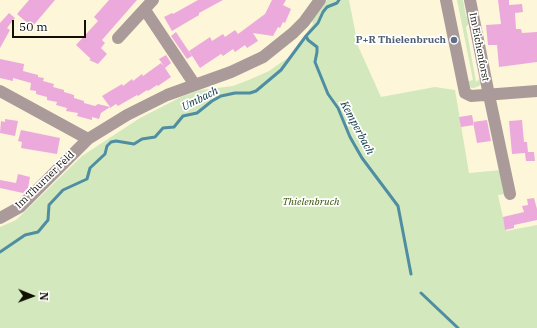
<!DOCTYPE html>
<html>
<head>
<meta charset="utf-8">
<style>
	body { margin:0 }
	#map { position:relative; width:537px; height:328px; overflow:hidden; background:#fdf6d8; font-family:"IBM Plex Serif",serif }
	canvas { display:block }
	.north { position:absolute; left:12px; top:276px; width:40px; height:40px; -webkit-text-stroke:3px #fff; paint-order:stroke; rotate:91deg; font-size:11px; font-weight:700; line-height:16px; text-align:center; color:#110f05 }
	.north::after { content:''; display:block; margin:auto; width:14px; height:18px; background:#110f05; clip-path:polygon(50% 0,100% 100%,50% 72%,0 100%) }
	.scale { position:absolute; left:12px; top:20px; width:74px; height:18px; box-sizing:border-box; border:2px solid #110f05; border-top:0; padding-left:5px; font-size:12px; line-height:14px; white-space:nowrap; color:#110f05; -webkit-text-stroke:3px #fff; paint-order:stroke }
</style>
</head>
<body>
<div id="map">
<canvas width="537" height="328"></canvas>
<div class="north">N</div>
<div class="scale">50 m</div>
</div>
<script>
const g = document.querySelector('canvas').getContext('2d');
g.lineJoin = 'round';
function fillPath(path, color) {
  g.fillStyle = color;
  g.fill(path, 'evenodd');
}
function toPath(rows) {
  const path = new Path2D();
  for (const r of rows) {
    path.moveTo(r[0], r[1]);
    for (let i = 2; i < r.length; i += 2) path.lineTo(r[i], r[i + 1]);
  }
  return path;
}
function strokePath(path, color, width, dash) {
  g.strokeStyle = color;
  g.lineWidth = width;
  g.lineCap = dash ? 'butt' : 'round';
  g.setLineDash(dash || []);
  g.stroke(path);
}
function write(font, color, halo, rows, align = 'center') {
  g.font = font + ' "IBM Plex Serif",serif';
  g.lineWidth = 3.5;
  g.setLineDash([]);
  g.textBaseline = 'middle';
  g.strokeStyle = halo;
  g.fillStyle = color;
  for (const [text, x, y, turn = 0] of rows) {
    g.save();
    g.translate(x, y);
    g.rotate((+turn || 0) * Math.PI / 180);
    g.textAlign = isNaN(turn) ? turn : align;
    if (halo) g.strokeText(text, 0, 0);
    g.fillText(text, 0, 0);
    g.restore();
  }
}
fillPath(toPath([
	[327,0,349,0,358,46,381,97,435,87,455,90,469,173,502,170,507,194,498,195,506,231,537,225,537,328,0,328,0,227,16,220,82,156,140,118,183,96,201,90,233,86,251,79,269,71,289,57,313,24,312,20],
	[457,0,463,0,466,16,470,18,470,22,466,27,476,82,481,78,481,85,474,88,471,88,466,82,473,80]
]), '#d3e8bd');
strokePath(toPath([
	[339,0,337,3,327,7,323,12,318,23,306,36,308,40,317,47,317,52,315,62,317,67,328,94,338,108,350,137,362,158,398,206,411,274],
	[0,252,25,235,38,232,48,220,49,205,63,190,87,179,90,168,105,154,107,146,111,142,116,141,134,144,142,139,155,137,163,128,174,127,183,116,197,113,212,101,221,96,235,93,250,93,256,91,281,70,306,36],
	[421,293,458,328]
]), '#4f8ea2', 3);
fillPath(toPath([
	[29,0,55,0,32,27,17,14],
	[109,0,137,0,102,40,105,43,101,48,107,54,98,64,89,60,91,59,76,45,98,21,94,17],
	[198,0,223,0,199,13,199,15,172,31,164,17,172,13,173,14],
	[272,0,286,0,283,5,291,9,285,23,283,22,280,28,278,27,273,36,253,33,258,41,247,48,245,45,235,52,233,49,223,56,221,54,200,68,189,51,210,37,212,41,223,34,225,37,235,30,238,34,265,14],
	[498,0,509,0,509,5,522,4,523,12,515,13,516,29,521,29,522,33,537,32,537,62,499,67,497,45,488,45,486,25,501,24],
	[9,13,15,18,7,28,10,30,0,48,0,23],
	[176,32,192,56,187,59,171,36],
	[166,55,171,63,165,68,171,77,158,86,157,85,148,91,147,90,138,96,137,95,118,106,116,104,110,108,110,107,101,113,99,119,92,117,92,120,77,116,78,113,66,111,67,108,56,105,57,102,47,100,47,97,36,94,36,91,30,90,31,83,13,78,13,81,0,78,0,59,24,64,23,71,38,75,38,77,44,78,43,81,54,84,53,87,64,90,64,92,74,95,74,98,84,101,84,103,95,106,98,104,110,107,102,96,122,84,123,86,132,79,133,81,142,74,143,76,161,63,164,66,159,59],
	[472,115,474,125,461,127,459,117],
	[5,119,18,121,15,136,0,133,1,121,5,122],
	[487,120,491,141,477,143,473,122],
	[522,120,524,142,527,142,528,152,534,152,535,161,526,161,525,153,512,154,509,121],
	[21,130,60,138,57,154,21,148,22,142,18,141],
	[18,174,30,177,28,188,23,193,0,188,0,180,16,183],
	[534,198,537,209,537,220,514,225,514,228,505,230,503,217,524,212,522,206,528,205,527,199]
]), '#ebaadb');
strokePath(toPath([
	[446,0,465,93,471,96,537,91],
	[470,0,489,95,510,194],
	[145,10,195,85],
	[118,38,153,0],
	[0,91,88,139],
	[0,218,20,207,88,139,127,115,167,95,231,72,263,57,293,33,304,22,320,0]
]), '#aa9b9a', 12);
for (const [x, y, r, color] of [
	[454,40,4,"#5c6f8a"]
]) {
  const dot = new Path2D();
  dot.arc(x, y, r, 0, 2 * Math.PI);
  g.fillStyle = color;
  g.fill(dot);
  strokePath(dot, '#fff', 1.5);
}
write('bold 10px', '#4e5e75', '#fff', [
	["P+R Thielenbruch",446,40]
], 'right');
write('10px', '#110f05', '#fff', [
	["Im Eichenforst",479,47,79],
	["Im Thurner Feld",45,180,-44]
]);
write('italic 10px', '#334f02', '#fff', [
	["Thielenbruch",311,202]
]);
write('italic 11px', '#0b3644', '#fff', [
	["Umbach",200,99,-27],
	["Kemperbach",357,128,62]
]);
</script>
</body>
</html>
